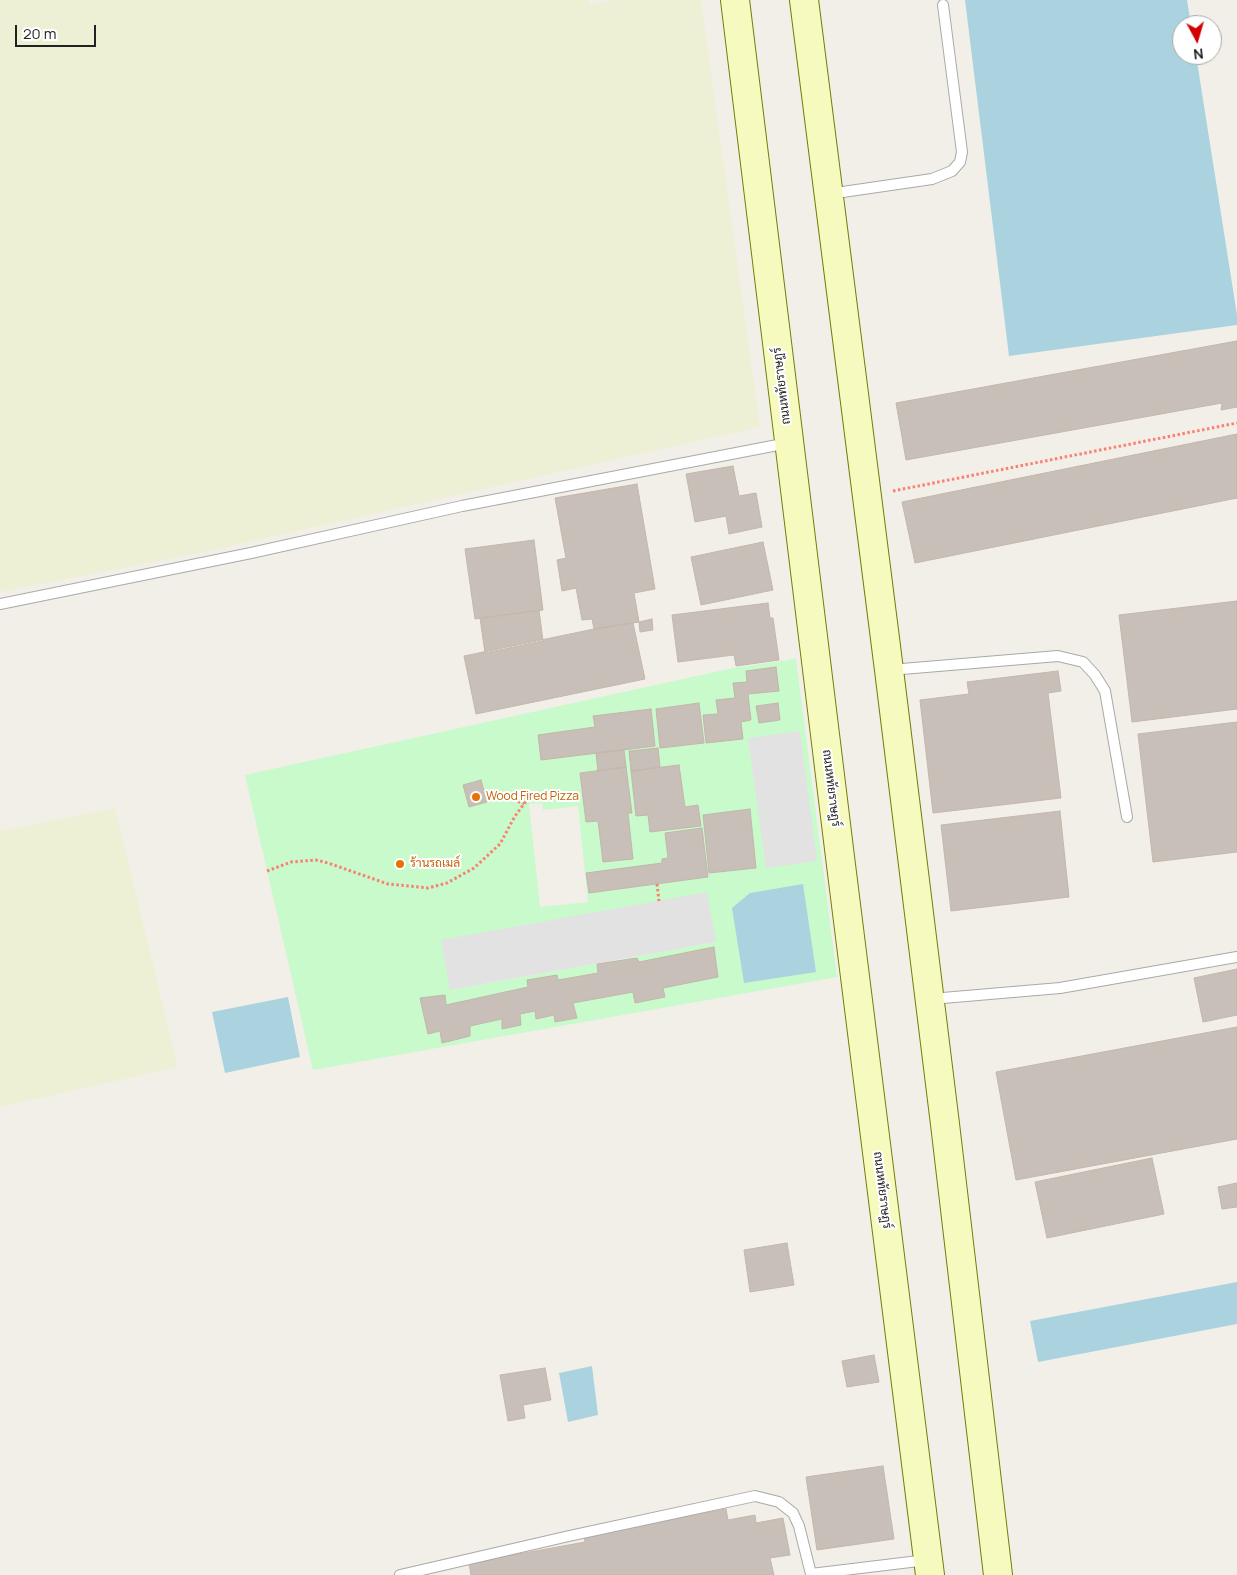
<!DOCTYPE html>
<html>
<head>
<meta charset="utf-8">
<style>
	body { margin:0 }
	#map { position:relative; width:1237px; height:1575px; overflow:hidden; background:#f2efe9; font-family:Manrope,sans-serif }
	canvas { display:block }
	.north { position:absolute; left:1172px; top:15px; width:50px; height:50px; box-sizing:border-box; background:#fff; border:1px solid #a7a7a7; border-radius:50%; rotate:174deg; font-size:14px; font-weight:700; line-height:20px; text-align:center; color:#222 }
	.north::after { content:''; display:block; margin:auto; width:18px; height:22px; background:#d40000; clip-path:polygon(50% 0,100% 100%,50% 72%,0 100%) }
	.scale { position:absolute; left:15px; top:25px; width:81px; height:22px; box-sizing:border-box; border:2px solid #222; border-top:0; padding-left:6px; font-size:15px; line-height:18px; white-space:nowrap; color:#222; -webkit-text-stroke:4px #fff; paint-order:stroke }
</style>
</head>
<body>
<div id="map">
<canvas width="1237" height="1575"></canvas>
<div class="north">N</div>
<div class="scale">20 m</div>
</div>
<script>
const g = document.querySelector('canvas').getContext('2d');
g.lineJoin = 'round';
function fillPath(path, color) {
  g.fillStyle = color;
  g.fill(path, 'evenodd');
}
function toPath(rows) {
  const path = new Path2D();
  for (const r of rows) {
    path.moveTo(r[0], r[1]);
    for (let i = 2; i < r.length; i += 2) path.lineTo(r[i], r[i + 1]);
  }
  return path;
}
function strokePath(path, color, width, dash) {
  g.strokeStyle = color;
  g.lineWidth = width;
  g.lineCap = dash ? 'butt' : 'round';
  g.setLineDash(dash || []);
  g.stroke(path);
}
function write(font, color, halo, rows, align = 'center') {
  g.font = font + ' Manrope,Sarabun,sans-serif';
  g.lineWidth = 4;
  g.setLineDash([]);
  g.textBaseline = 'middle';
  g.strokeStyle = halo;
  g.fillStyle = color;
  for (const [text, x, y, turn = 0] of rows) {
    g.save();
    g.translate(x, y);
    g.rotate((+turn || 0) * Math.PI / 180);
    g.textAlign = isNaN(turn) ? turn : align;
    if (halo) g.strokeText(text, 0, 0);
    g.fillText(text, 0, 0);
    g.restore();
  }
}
fillPath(toPath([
	[0,0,589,0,590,5,614,0,701,0,760,427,199,553,0,592],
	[115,808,178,1067,0,1107,0,831]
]), '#eef0d5');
fillPath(toPath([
	[796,659,837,977,313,1070,245,775,733,668],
	[542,803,543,810,578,806,588,902,540,907,529,804],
	[442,941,716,942,451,990]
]), '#c8facc');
fillPath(toPath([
	[800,731,817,861,766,868,748,738],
	[707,892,716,942,450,990,441,940]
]), '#e2e2e2');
fillPath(toPath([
	[965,0,1187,0,1191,25,1182,25,1182,55,1196,55,1237,315,1237,325,1009,356],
	[803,884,816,972,744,983,732,908,750,893],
	[288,997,300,1057,225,1073,212,1012],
	[1237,1282,1237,1324,1038,1362,1030,1321],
	[592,1366,598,1415,568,1422,559,1373]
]), '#aad3df');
const building = toPath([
	[1237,341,1237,407,1221,410,1222,403,906,460,896,403,1237,341],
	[1237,434,1237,498,915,563,902,502,1237,434],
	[733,466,739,496,756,493,762,527,729,534,726,516,695,522,686,474,733,466],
	[637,484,655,589,634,593,639,622,594,629,592,619,582,620,576,588,562,591,557,560,566,558,555,498,637,484],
	[534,540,543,610,475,619,465,549,534,540],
	[763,542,773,590,701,605,691,557,763,542],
	[1237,601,1237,709,1132,722,1119,615,1237,601],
	[768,603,770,618,773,618,779,660,736,666,734,655,678,662,672,615,768,603],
	[539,610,543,641,485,653,480,618,539,610],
	[652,619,653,630,640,632,639,622,652,619],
	[633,623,645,679,476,714,464,656,594,629,633,623],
	[776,667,779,691,748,694,751,720,741,722,743,739,706,743,703,715,718,714,716,700,735,698,733,683,747,682,746,671,776,667],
	[1058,671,1061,691,1048,693,1061,798,933,813,920,700,969,694,967,682,1058,671],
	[699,703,704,743,660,748,656,709,699,703],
	[778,703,780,720,759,723,756,706,778,703],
	[651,709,655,746,541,760,538,735,595,727,593,716,651,709],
	[1237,722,1237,852,1153,862,1138,734,1237,722],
	[658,748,660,767,631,771,629,751,658,748],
	[624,750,626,767,598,771,596,753,624,750],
	[679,765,685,807,698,805,701,826,650,832,648,815,636,816,631,771,679,765],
	[626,767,632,813,628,813,633,859,603,862,598,821,586,822,580,773,626,767],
	[481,780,487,802,469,807,463,785,481,780],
	[750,809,756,868,709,873,703,815,750,809],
	[1060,811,1069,897,951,911,941,825,1060,811],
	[702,828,708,877,589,893,586,873,662,863,662,859,668,858,665,833,702,828],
	[714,947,718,977,663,988,665,997,635,1003,633,992,573,1003,577,1018,555,1022,554,1015,536,1019,535,1011,520,1014,521,1025,502,1029,502,1019,470,1026,470,1036,442,1043,440,1031,428,1034,420,998,445,995,446,1005,528,987,527,980,557,975,558,980,598,973,597,964,637,958,639,962,714,947],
	[1237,969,1237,1015,1203,1022,1194,978,1237,969],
	[1237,1027,1237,1139,1016,1180,996,1072,1237,1027],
	[1152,1158,1164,1214,1047,1238,1035,1182,1152,1158],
	[1237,1183,1237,1207,1222,1209,1218,1187,1237,1183],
	[787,1243,794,1285,750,1292,744,1250,787,1243],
	[874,1355,879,1382,847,1387,842,1361,874,1355],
	[545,1368,551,1400,523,1405,525,1418,508,1421,500,1375,545,1368],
	[883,1466,894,1539,817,1550,806,1477,883,1466],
	[726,1509,728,1520,755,1515,756,1523,783,1518,790,1555,770,1558,774,1575,471,1575,469,1563,585,1542,584,1536,726,1509]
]);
fillPath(building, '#c7bfb8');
strokePath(building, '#c4b6ab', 1);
const service = toPath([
	[829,194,932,179,952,171,960,162,962,152,943,5],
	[0,604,251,553,462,506,788,443],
	[890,670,1058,656,1083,662,1095,675,1105,691,1127,817],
	[931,999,1060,988,1237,957],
	[400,1575,569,1536,755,1496,779,1502,793,1513,799,1526,811,1574,927,1560]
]);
const secondary = toPath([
	[735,0,841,865,930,1575],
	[804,0,889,670,945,1124,998,1575]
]);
strokePath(service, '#a9a9a9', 12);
strokePath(secondary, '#707d05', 30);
strokePath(toPath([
	[893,491,1237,423],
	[485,793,497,792,524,804],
	[267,871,291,862,316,860,328,863,388,884,428,888,447,883,474,868,500,844,515,816,527,800,540,794],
	[657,884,659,901]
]), '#fa8072', 3, [2.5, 2.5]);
strokePath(service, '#fff', 10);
strokePath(secondary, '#f7fabf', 28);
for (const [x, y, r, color] of [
	[476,797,5,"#e8710a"],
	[400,864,5,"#e8710a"]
]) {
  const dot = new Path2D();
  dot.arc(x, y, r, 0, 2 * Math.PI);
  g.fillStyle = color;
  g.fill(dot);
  strokePath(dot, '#fff', 2);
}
write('12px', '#222', '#fff', [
	["ถนนหทัยราษฎร์",782,386,-97],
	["ถนนหทัยราษฎร์",831,788,83],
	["ถนนหทัยราษฎร์",882,1190,83]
]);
write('12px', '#c56008', '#fff', [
	["Wood Fired Pizza",486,797],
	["ร้านรถเมล์",410,864]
], 'left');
</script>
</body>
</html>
